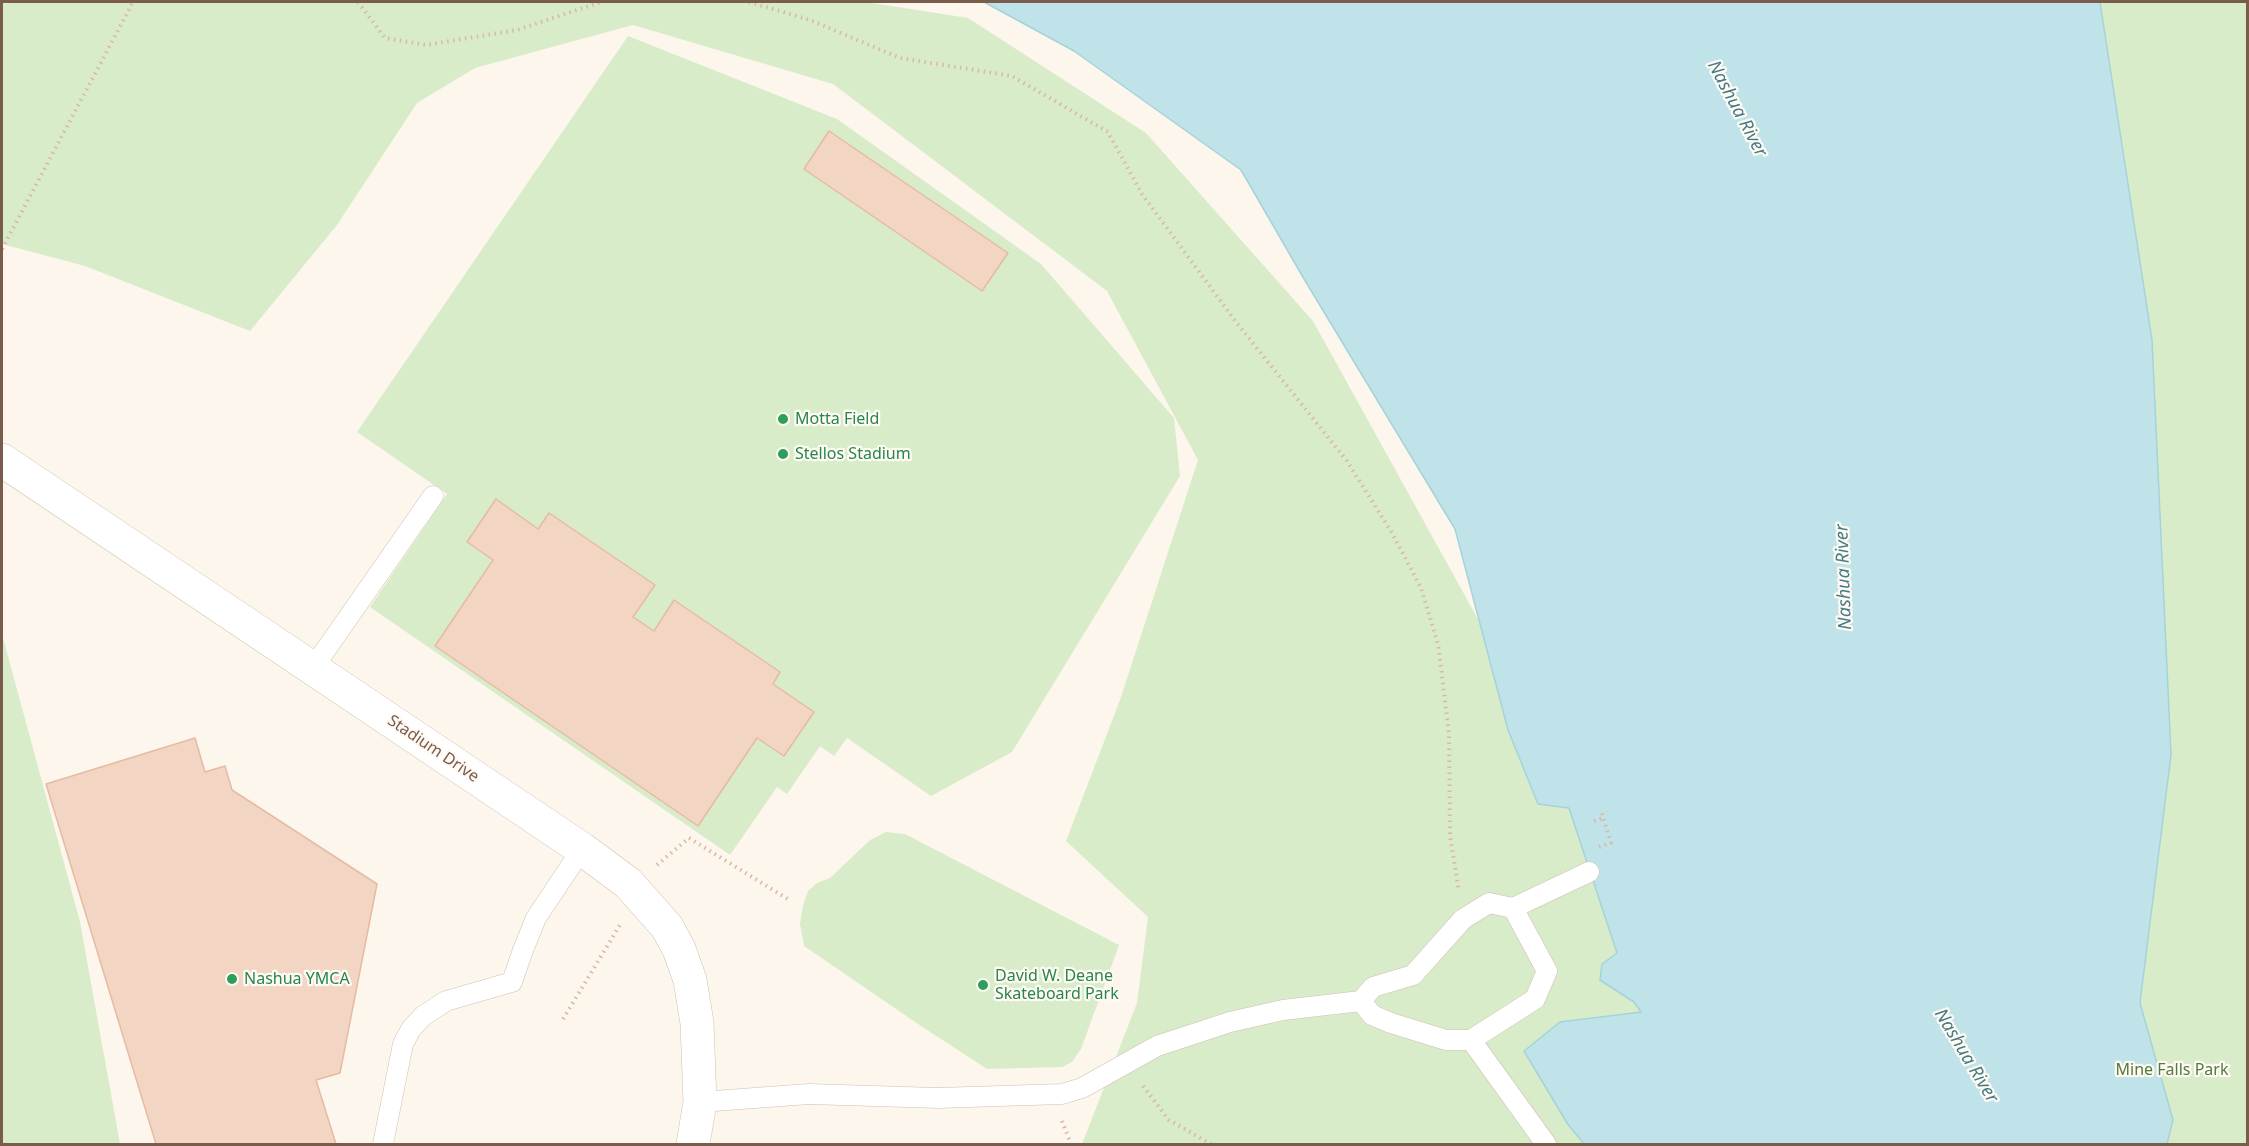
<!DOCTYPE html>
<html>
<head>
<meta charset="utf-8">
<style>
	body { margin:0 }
	#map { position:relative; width:2249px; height:1146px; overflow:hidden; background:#fdf6ec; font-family:"Noto Sans",sans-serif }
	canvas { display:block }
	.frame { position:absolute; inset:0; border:3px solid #7a5c4d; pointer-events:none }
</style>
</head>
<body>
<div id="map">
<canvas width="2249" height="1146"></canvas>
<div class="frame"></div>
</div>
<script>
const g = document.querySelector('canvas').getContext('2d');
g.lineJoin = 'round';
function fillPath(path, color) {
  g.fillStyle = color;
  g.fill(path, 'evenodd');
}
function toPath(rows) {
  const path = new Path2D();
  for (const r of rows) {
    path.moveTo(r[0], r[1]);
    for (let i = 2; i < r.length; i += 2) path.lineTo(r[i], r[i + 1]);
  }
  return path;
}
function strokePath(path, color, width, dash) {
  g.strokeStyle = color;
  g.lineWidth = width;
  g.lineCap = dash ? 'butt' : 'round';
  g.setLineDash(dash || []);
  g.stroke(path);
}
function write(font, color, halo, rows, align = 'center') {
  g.font = font + ' "Noto Sans",sans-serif';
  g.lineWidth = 4.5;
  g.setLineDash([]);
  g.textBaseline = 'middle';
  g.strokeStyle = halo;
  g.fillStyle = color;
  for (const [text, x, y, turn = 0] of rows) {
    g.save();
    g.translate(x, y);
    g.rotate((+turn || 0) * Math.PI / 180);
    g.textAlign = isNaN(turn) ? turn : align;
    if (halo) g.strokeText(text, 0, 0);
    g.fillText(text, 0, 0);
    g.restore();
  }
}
fillPath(toPath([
	[2,2,866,2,968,18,1146,133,1313,321,1479,621,1508,730,1538,804,1569,808,1617,953,1600,980,1634,1002,1641,1012,1560,1022,1524,1051,1567,1123,1584,1144,1082,1144,1137,1003,1148,917,1066,841,1120,700,1198,460,1107,291,833,84,633,25,475,68,417,103,337,225,250,331,85,266,2,244],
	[2100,2,2247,2,2247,1144,1858,1144,2140,1003,2171,755,2152,340],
	[628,36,837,119,1041,264,1174,418,1180,476,1012,752,931,796,847,738,834,756,820,746,787,794,777,787,730,855,370,607,447,494,357,432],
	[2,634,80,922,120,1144,2,1144],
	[886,832,905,834,1119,945,1081,1049,1072,1062,1062,1067,987,1069,918,1024,804,946,800,924,803,905,808,891,817,883,830,878,870,840]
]), '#d8ecc9');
const water = toPath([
	[984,2,2100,2,2152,340,2171,755,2140,1003,2173,1120,2167,1144,1584,1144,1567,1123,1524,1051,1560,1022,1641,1012,1634,1002,1600,980,1602,964,1617,953,1569,808,1538,804,1508,730,1455,529,1304,279,1241,170,1074,51,984,2]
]);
fillPath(water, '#bfe3e8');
strokePath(water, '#a5d3da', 1.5);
const building = toPath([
	[829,131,1008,253,982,291,804,169,829,131],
	[496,499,538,529,549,513,655,585,633,617,654,631,674,600,780,672,773,684,814,712,784,756,757,738,698,826,435,646,493,560,467,542,496,499],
	[195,738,205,772,225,766,232,790,377,884,340,1073,316,1080,336,1144,156,1144,46,784,195,738]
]);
fillPath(building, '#f3d5c3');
strokePath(building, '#e6bba3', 1.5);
const lane = toPath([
	[313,668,433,496],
	[1489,903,1513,908,1547,971,1535,999,1471,1040,1446,1040,1391,1023,1372,1015,1361,1001,1373,987,1413,975,1463,919,1489,903],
	[1513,908,1589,872],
	[1471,1040,1546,1144],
	[700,1102,809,1094,938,1098,1062,1094,1082,1088,1157,1046,1230,1022,1283,1010,1361,1001],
	[383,1144,403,1044,411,1029,423,1016,446,1001,512,982,523,950,536,918,582,849]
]);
const street = toPath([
	[2,460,582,849,628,883,667,927,679,949,690,980,697,1023,700,1102,693,1144]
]);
strokePath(lane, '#d1beb0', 21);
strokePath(street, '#d1beb0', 34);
strokePath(toPath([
	[358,2,385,38,426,45,517,30,601,2],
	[749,2,810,20,900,58,1012,76,1108,132,1142,194,1236,322,1347,461,1392,533,1421,588,1438,644,1449,733,1450,836,1459,891],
	[2,249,133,2],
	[1594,821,1603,818],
	[1599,847,1611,843,1601,810],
	[657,865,689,838,791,901],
	[563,1019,620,925],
	[1143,1086,1169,1120,1211,1144],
	[1062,1121,1071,1144]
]), '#d9b8a5', 4, [1.5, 4.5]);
strokePath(lane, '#fff', 20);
strokePath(street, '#fff', 33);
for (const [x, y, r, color] of [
	[783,419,6,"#2e9e5b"],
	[783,454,6,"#2e9e5b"],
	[232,979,6,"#2e9e5b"],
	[983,985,6,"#2e9e5b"]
]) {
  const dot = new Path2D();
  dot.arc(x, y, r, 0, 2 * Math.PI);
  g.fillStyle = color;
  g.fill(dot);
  strokePath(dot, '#fffaf3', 2);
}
write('16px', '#27864d', '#fffaf3', [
	["Motta Field",795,419],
	["Stellos Stadium",795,454],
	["David W. Deane",995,976],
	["Skateboard Park",995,994],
	["Nashua YMCA",244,979]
], 'left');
write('16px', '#7a5c4d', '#fffaf3', [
	["Stadium Drive",433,749,34]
]);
write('16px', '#537a41', '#fffaf3', [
	["Mine Falls Park",2172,1070]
]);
write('italic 18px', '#437c86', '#fffaf3', [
	["Nashua River",1737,109,62],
	["Nashua River",1844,577,-92],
	["Nashua River",1966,1056,59]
]);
</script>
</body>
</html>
